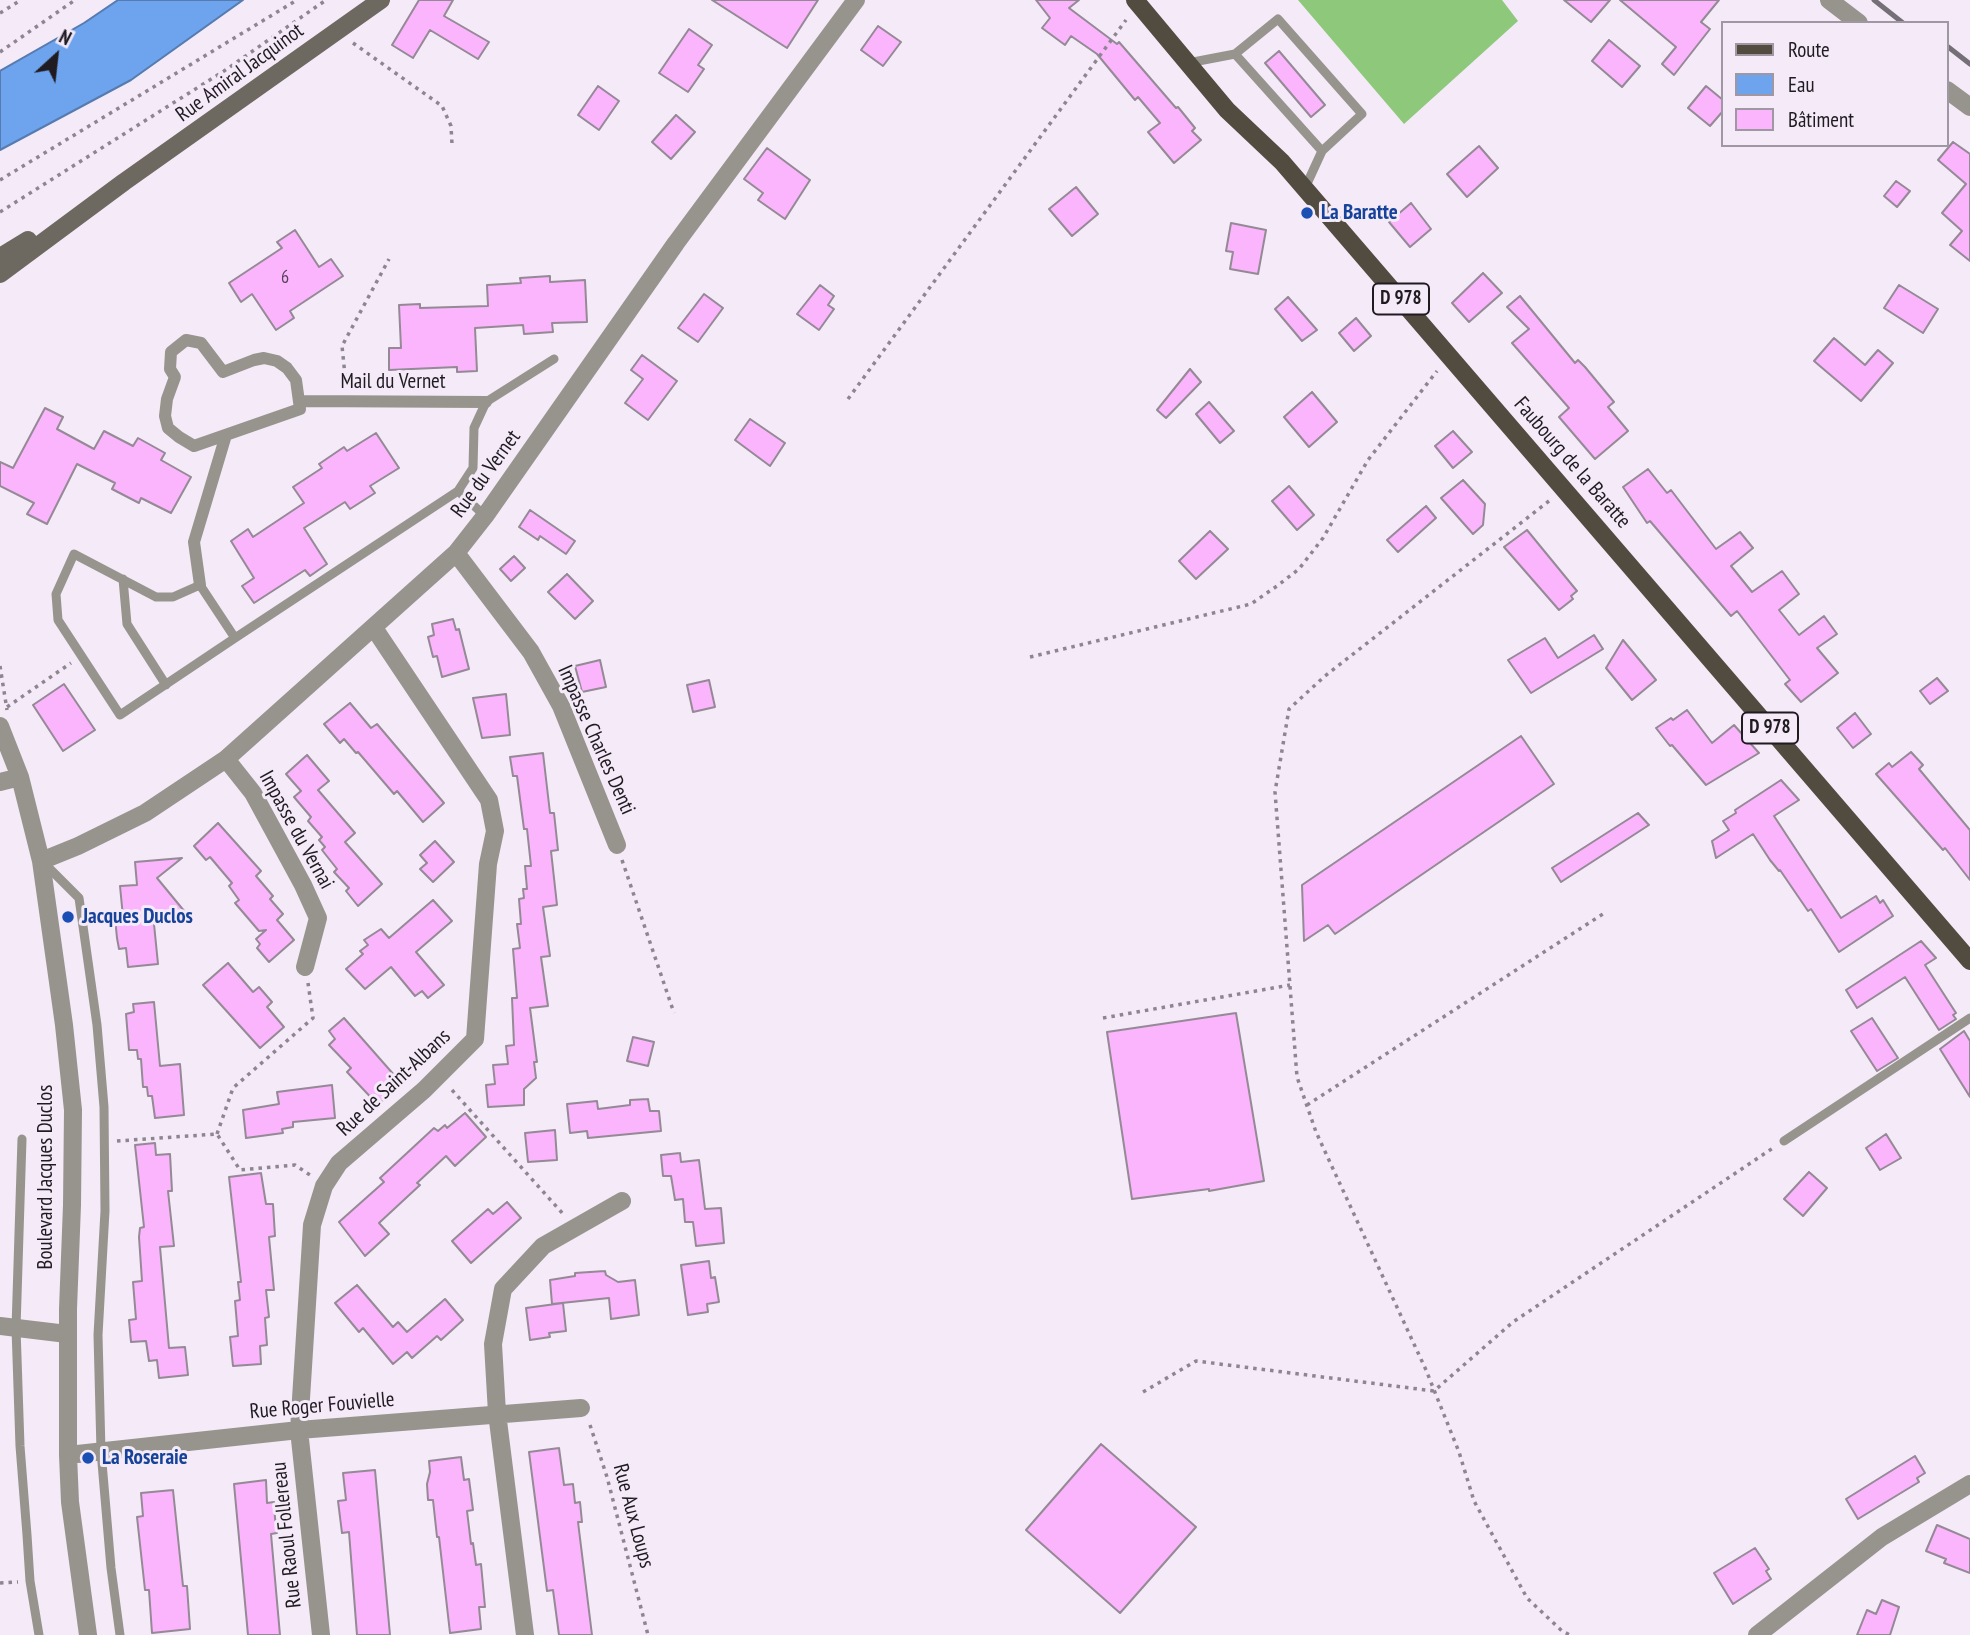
<!DOCTYPE html>
<html>
<head>
<meta charset="utf-8">
<style>
	body { margin:0 }
	#map { position:relative; width:1970px; height:1635px; overflow:hidden; background:#f4eaf8; font-family:"PT Sans Narrow",sans-serif }
	canvas { display:block }
	.legend { position:absolute; left:1721px; top:21px; width:228px; height:126px; box-sizing:border-box; background:#f4eaf8; border:2px solid #9f97a2; margin:0; padding:9px 12px; list-style:none; font-size:21px; color:#1f1b21 }
	.legend li { display:flex; align-items:center; gap:14px; height:35px }
	.legend b { width:35px; border:2px solid #9f97a2 }
	.north { position:absolute; left:21px; top:21px; width:70px; height:70px; -webkit-text-stroke:5px #f4eaf8; paint-order:stroke; rotate:27deg; font-size:19px; font-weight:700; line-height:28px; text-align:center; color:#1f1b21 }
	.north::after { content:''; display:block; margin:auto; width:24px; height:32px; background:#1f1b21; clip-path:polygon(50% 0,100% 100%,50% 72%,0 100%) }
</style>
</head>
<body>
<div id="map">
<canvas width="1970" height="1635"></canvas>
<ul class="legend">
<li><b style="height:9px;background:#514b40"></b>Route</li>
<li><b style="height:19px;background:#6da4ed"></b>Eau</li>
<li><b style="height:19px;background:#fab5fd"></b>Bâtiment</li>
</ul>
<div class="north">N</div>
</div>
<script>
const g = document.querySelector('canvas').getContext('2d');
g.lineJoin = 'round';
function fillPath(path, color) {
  g.fillStyle = color;
  g.fill(path, 'evenodd');
}
function toPath(rows) {
  const path = new Path2D();
  for (const r of rows) {
    path.moveTo(r[0], r[1]);
    for (let i = 2; i < r.length; i += 2) path.lineTo(r[i], r[i + 1]);
  }
  return path;
}
function strokePath(path, color, width, dash) {
  g.strokeStyle = color;
  g.lineWidth = width;
  g.lineCap = dash ? 'butt' : 'round';
  g.setLineDash(dash || []);
  g.stroke(path);
}
function write(font, color, halo, rows, align = 'center') {
  g.font = font + ' "PT Sans Narrow",sans-serif';
  g.lineWidth = 6;
  g.setLineDash([]);
  g.textBaseline = 'middle';
  g.strokeStyle = halo;
  g.fillStyle = color;
  for (const [text, x, y, turn = 0] of rows) {
    g.save();
    g.translate(x, y);
    g.rotate((+turn || 0) * Math.PI / 180);
    g.textAlign = isNaN(turn) ? turn : align;
    if (halo) g.strokeText(text, 0, 0);
    g.fillText(text, 0, 0);
    g.restore();
  }
}
fillPath(toPath([
	[1298,0,1502,0,1518,21,1404,124]
]), '#8ec87b');
const water = toPath([
	[118,0,243,0,131,80,0,150,0,71,84,23,118,0]
]);
fillPath(water, '#6da4ed');
strokePath(water, '#567bb0', 2);
const building = toPath([
	[419,0,453,0,444,16,489,42,478,59,430,30,413,58,392,45,419,0],
	[712,0,818,0,787,48,712,0],
	[1036,0,1079,0,1069,8,1117,44,1119,42,1176,108,1178,107,1195,128,1192,131,1201,140,1174,163,1148,132,1160,123,1138,97,1135,100,1097,54,1071,36,1065,45,1042,28,1050,18,1036,0],
	[1564,0,1610,0,1591,22,1564,0],
	[1620,0,1719,0,1701,22,1710,29,1674,75,1662,64,1676,47,1620,0],
	[878,26,901,42,883,66,861,50,878,26],
	[689,29,712,45,698,65,704,69,688,92,659,73,689,29],
	[1609,40,1640,66,1622,87,1592,61,1609,40],
	[1279,51,1325,105,1311,117,1265,63,1279,51],
	[598,86,619,101,599,130,578,115,598,86],
	[1706,86,1723,100,1723,111,1710,126,1688,108,1706,86],
	[676,115,695,132,671,159,652,142,676,115],
	[1953,142,1970,154,1970,261,1950,245,1962,231,1942,213,1966,184,1938,160,1953,142],
	[1479,146,1498,168,1467,197,1447,174,1479,146],
	[767,148,810,180,785,219,758,200,763,193,744,179,767,148],
	[1896,181,1910,191,1897,207,1884,196,1896,181],
	[1076,187,1098,214,1072,236,1049,209,1076,187],
	[1411,203,1431,229,1410,247,1389,222,1411,203],
	[1231,223,1266,230,1258,274,1230,269,1233,252,1226,251,1231,223],
	[295,230,319,267,331,259,343,276,290,311,294,318,276,330,252,294,241,302,229,283,282,248,277,242,295,230],
	[1483,273,1502,293,1469,322,1452,303,1483,273],
	[550,276,550,282,585,280,587,322,552,323,553,332,524,334,523,325,475,328,477,371,457,372,457,367,389,370,389,348,401,348,399,305,420,304,420,308,488,306,487,285,521,283,520,278,550,276],
	[820,285,834,296,828,305,834,309,819,330,797,314,820,285],
	[1899,285,1938,309,1923,333,1884,308,1899,285],
	[704,294,723,308,698,342,678,328,704,294],
	[1520,296,1575,363,1578,360,1585,367,1614,402,1608,407,1628,431,1595,459,1559,417,1569,408,1512,343,1529,329,1507,307,1520,296],
	[1288,297,1317,330,1302,341,1275,309,1288,297],
	[1356,318,1371,336,1354,351,1339,333,1356,318],
	[1834,338,1865,365,1878,350,1893,363,1861,401,1814,361,1834,338],
	[642,355,677,381,648,420,625,403,643,379,631,370,642,355],
	[1190,369,1201,382,1166,418,1157,410,1190,369],
	[1312,392,1337,422,1309,447,1284,417,1312,392],
	[1209,402,1234,431,1220,443,1196,414,1209,402],
	[45,408,63,417,57,429,94,449,104,431,133,446,138,438,165,453,161,460,191,477,171,513,141,498,139,503,112,489,115,483,77,464,47,524,27,514,34,503,0,486,0,462,13,468,45,408],
	[750,419,785,443,770,466,735,440,750,419],
	[1453,431,1472,452,1453,468,1435,446,1453,431],
	[376,433,399,468,370,486,375,493,350,509,345,502,304,528,327,564,310,576,305,570,254,603,242,586,254,578,231,541,248,529,253,537,304,503,293,487,322,468,319,464,344,447,347,451,376,433],
	[1648,469,1667,493,1671,490,1716,549,1740,532,1753,548,1731,566,1752,592,1782,571,1799,594,1779,610,1799,635,1824,616,1837,634,1817,648,1838,673,1801,702,1785,684,1790,680,1737,611,1731,616,1650,521,1647,523,1623,487,1648,469],
	[1463,480,1485,504,1483,525,1473,534,1441,498,1463,480],
	[1289,486,1314,515,1297,530,1272,501,1289,486],
	[1426,506,1436,518,1398,552,1387,540,1426,506],
	[530,510,575,541,566,554,540,536,538,540,519,527,530,510],
	[1527,530,1577,591,1571,596,1573,599,1559,610,1504,547,1527,530],
	[1210,531,1228,549,1196,579,1179,561,1210,531],
	[514,556,525,568,511,581,500,569,514,556],
	[567,574,593,601,575,619,548,592,567,574],
	[453,619,456,630,459,629,469,669,442,677,437,656,433,657,428,637,434,635,432,624,453,619],
	[1594,635,1603,649,1531,693,1508,660,1545,638,1558,658,1594,635],
	[1623,640,1656,680,1632,700,1606,668,1623,640],
	[600,660,606,687,582,692,575,666,600,660],
	[1937,678,1948,691,1930,704,1920,691,1937,678],
	[709,680,715,707,693,712,687,685,709,680],
	[64,684,95,730,63,751,33,705,64,684],
	[506,694,510,735,482,738,473,698,506,694],
	[350,703,371,728,377,724,444,803,423,822,397,791,394,794,358,752,356,753,344,739,340,743,324,724,350,703],
	[1687,710,1712,743,1734,725,1759,753,1706,785,1672,745,1670,746,1656,728,1671,718,1673,720,1687,710],
	[1855,713,1871,734,1853,748,1837,728,1855,713],
	[1521,736,1554,784,1335,934,1328,925,1304,941,1302,885,1521,736],
	[1911,752,1923,765,1919,769,1970,830,1970,880,1945,848,1943,850,1876,774,1889,763,1892,767,1911,752],
	[543,753,550,813,554,813,558,850,551,851,557,905,543,907,550,956,541,957,548,1006,530,1008,537,1062,534,1062,536,1078,524,1089,524,1105,488,1107,486,1085,495,1084,493,1065,508,1064,506,1046,514,1045,512,998,517,998,513,949,520,948,517,924,521,924,519,899,524,898,523,889,527,889,525,866,531,866,527,829,524,829,517,776,513,776,510,757,543,753],
	[307,755,329,781,318,790,355,833,345,842,382,884,358,906,346,891,349,888,334,872,337,869,322,850,325,847,319,840,322,837,308,821,311,817,294,797,301,791,286,774,307,755],
	[1781,780,1799,800,1774,816,1841,918,1876,896,1880,903,1883,900,1893,916,1839,952,1811,909,1808,911,1780,870,1779,871,1770,860,1753,834,1716,858,1712,841,1729,830,1723,821,1736,813,1735,810,1781,780],
	[1638,813,1649,825,1561,882,1552,868,1638,813],
	[218,823,261,871,256,876,273,896,270,899,283,914,277,920,294,940,269,962,257,948,260,944,256,939,266,930,259,931,235,903,239,900,229,886,232,883,210,857,206,860,194,846,218,823],
	[435,841,454,862,433,882,420,869,427,863,420,855,435,841],
	[182,858,157,878,185,912,153,914,158,964,128,967,126,948,119,949,117,938,115,918,123,917,120,886,137,885,135,862,182,858],
	[433,900,452,921,416,952,444,985,428,998,422,991,415,996,391,967,365,989,346,969,363,954,360,951,368,945,364,940,381,929,389,938,433,900],
	[1921,941,1936,958,1925,965,1956,1013,1953,1015,1956,1019,1939,1030,1905,977,1857,1008,1846,990,1921,941],
	[228,963,253,992,259,987,272,1002,267,1007,284,1027,260,1048,203,985,228,963],
	[154,1002,160,1066,180,1064,184,1115,155,1118,152,1096,148,1096,147,1087,143,1087,141,1059,138,1059,137,1050,129,1050,126,1014,134,1012,133,1004,154,1002],
	[1236,1013,1264,1181,1209,1191,1209,1189,1132,1199,1107,1032,1236,1013],
	[344,1018,395,1076,385,1085,392,1092,378,1105,347,1072,351,1068,329,1045,335,1039,329,1031,344,1018],
	[1872,1018,1898,1058,1877,1071,1851,1031,1872,1018],
	[1964,1031,1970,1041,1970,1097,1940,1049,1964,1031],
	[633,1037,654,1042,648,1066,627,1061,633,1037],
	[332,1085,335,1118,293,1122,293,1127,282,1129,283,1133,246,1138,243,1110,279,1104,277,1092,332,1085],
	[648,1099,650,1111,659,1111,661,1131,588,1138,587,1131,570,1133,567,1104,597,1101,598,1109,630,1105,630,1100,648,1099],
	[465,1113,486,1137,455,1166,446,1156,417,1183,420,1185,379,1223,389,1234,365,1256,339,1222,384,1182,380,1178,434,1128,438,1131,445,1125,447,1128,465,1113],
	[555,1130,557,1160,528,1162,525,1133,555,1130],
	[1886,1134,1901,1158,1880,1170,1866,1148,1886,1134],
	[155,1143,156,1155,170,1154,172,1191,168,1191,174,1246,160,1247,169,1348,185,1347,188,1375,159,1378,157,1360,149,1361,146,1341,131,1342,129,1320,136,1319,133,1282,142,1281,139,1237,140,1228,144,1227,135,1145,155,1143],
	[680,1153,681,1162,699,1160,705,1209,721,1208,724,1243,696,1246,693,1222,685,1222,683,1199,675,1200,671,1176,663,1176,661,1155,680,1153],
	[1809,1172,1827,1188,1803,1216,1784,1199,1809,1172],
	[261,1173,266,1204,273,1204,275,1236,269,1237,274,1290,266,1290,269,1317,265,1318,267,1345,260,1346,261,1364,233,1366,230,1337,238,1336,235,1301,240,1300,238,1282,241,1282,229,1177,261,1173],
	[507,1202,521,1218,471,1263,452,1241,488,1209,493,1214,507,1202],
	[709,1261,711,1278,715,1277,719,1302,707,1304,708,1312,688,1315,681,1265,709,1261],
	[605,1271,606,1275,618,1282,635,1280,639,1315,611,1319,609,1298,552,1304,550,1280,575,1276,575,1273,605,1271],
	[357,1285,393,1327,398,1322,407,1332,445,1299,463,1320,441,1340,437,1336,412,1358,407,1352,393,1364,363,1328,359,1332,335,1303,357,1285],
	[563,1303,566,1331,549,1333,550,1337,530,1340,526,1308,563,1303],
	[1101,1444,1196,1527,1120,1613,1026,1530,1101,1444],
	[559,1448,564,1485,573,1484,575,1503,580,1502,582,1522,578,1522,592,1635,559,1635,553,1590,547,1591,529,1452,559,1448],
	[1915,1456,1925,1473,1917,1478,1919,1482,1858,1519,1846,1499,1915,1456],
	[461,1457,464,1480,469,1479,473,1510,467,1511,471,1544,473,1543,476,1565,481,1564,485,1607,479,1607,481,1629,450,1633,439,1537,437,1537,433,1500,428,1500,427,1484,430,1472,429,1461,461,1457],
	[375,1470,390,1635,357,1635,349,1532,342,1533,338,1501,346,1500,343,1473,375,1470],
	[266,1480,267,1503,274,1502,275,1518,277,1533,271,1534,280,1635,248,1635,234,1484,266,1480],
	[173,1490,183,1586,187,1586,190,1629,152,1633,149,1590,145,1590,137,1517,143,1516,141,1493,173,1490],
	[1937,1525,1970,1539,1970,1573,1944,1563,1946,1559,1926,1551,1937,1525],
	[1755,1548,1769,1569,1766,1571,1771,1579,1733,1604,1714,1573,1755,1548],
	[1882,1600,1899,1607,1890,1635,1857,1635,1867,1610,1876,1614,1882,1600]
]);
fillPath(building, '#fab5fd');
strokePath(building, '#948995', 2);
strokePath(toPath([
	[0,13,21,0],
	[353,43,442,106,451,126,452,144],
	[0,52,75,0],
	[0,180,297,0],
	[0,212,224,71,326,0],
	[346,385,342,346,389,259],
	[848,399,1126,20],
	[1549,501,1325,676,1289,709,1275,792,1297,1077,1316,1132,1426,1370,1459,1452,1474,1501,1527,1598,1562,1631,1570,1635],
	[1030,657,1251,604,1277,586,1299,569,1323,538,1368,460,1437,371],
	[0,666,7,710],
	[7,707,71,663],
	[622,860,674,1013],
	[1103,1018,1290,985],
	[452,1090,564,1215],
	[1307,1105,1606,912],
	[217,1134,233,1088,313,1018,308,983],
	[117,1141,217,1134,240,1170,295,1165,310,1175],
	[1143,1392,1196,1361,1434,1391,1513,1322,1773,1148],
	[590,1425,607,1477,648,1635],
	[0,1583,18,1582]
]), '#8d8690', 3.5, [3.5, 5]);
strokePath(toPath([
	[1235,54,1278,19,1362,114,1322,151],
	[1188,63,1235,54,1322,151,1305,188],
	[485,516,458,491,473,468,474,428,486,402,554,359],
	[123,579,127,624,166,685],
	[235,638,200,585,173,597,156,597,74,554,56,594,58,620,120,715,235,638,458,491],
	[45,864,79,898,97,1025,104,1107,105,1211,98,1335,101,1451,111,1568,120,1635],
	[22,1139,16,1328,20,1446,27,1535,30,1581,39,1635],
	[1784,1141,1970,1018]
]), '#97948d', 9);
strokePath(toPath([
	[186,340,201,343,223,372,254,360,264,358,277,361,287,368,296,380,300,409,194,446,179,437,168,428,165,416,167,399,175,377,170,369,171,352,186,340],
	[300,401,486,402],
	[200,585,194,542,226,435]
]), '#97948d', 12);
strokePath(toPath([
	[1829,0,1859,23],
	[1947,90,1970,107],
	[456,553,531,652,561,706,617,845],
	[0,726,20,777,41,861,64,1025,73,1110,72,1205,68,1309,68,1455,70,1502,88,1635],
	[226,759,253,793,303,885,318,918,305,967],
	[0,782,20,777],
	[41,861,78,846,145,813,226,759,456,553,485,516,676,243,856,0],
	[0,1326,67,1334],
	[68,1455,299,1430,581,1408],
	[321,1635,299,1430,312,1225,324,1186,339,1163,424,1090,475,1039,488,864,495,831,489,800,374,628],
	[525,1635,497,1413,493,1344,503,1289,543,1246,622,1201],
	[1757,1635,1882,1537,1970,1484]
]), '#97948d', 18);
strokePath(toPath([
	[0,257,28,240],
	[0,274,124,182,381,0]
]), '#6e6960', 18);
strokePath(toPath([
	[1135,0,1227,110,1282,162,1970,961]
]), '#514b40', 18);
strokePath(toPath([
	[1874,0,1903,23],
	[1947,46,1970,64]
]), '#756f78', 5);
for (const [x, y, r, color] of [
	[1307,213,7,"#1a4fb4"],
	[68,917,7,"#1a4fb4"],
	[88,1458,7,"#1a4fb4"]
]) {
  const dot = new Path2D();
  dot.arc(x, y, r, 0, 2 * Math.PI);
  g.fillStyle = color;
  g.fill(dot);
  strokePath(dot, '#f4eaf8', 2.5);
}
write('18px', '#564258', null, [
	["6",285,278]
]);
for (const [x, y, w] of [
	[1401,299,56],
	[1770,728,56]
]) {
  const box = new Path2D();
  box.roundRect(x - w / 2, y - 15.5, w, 31, 5);
  g.fillStyle = '#f4eaf8';
  g.fill(box);
  strokePath(box, '#1f1b21', 2);
}
write('bold 19px', '#1f1b21', null, [
	["D 978",1401,299],
	["D 978",1770,728]
]);
write('21px', '#1f1b21', '#f4eaf8', [
	["Rue Amiral Jacquinot",240,73,-36],
	["Mail du Vernet",393,382],
	["Faubourg de la Baratte",1572,463,49],
	["Rue du Vernet",486,474,-54],
	["Impasse Charles Denti",596,740,66],
	["Impasse du Vernai",296,830,61],
	["Rue de Saint-Albans",394,1083,-43],
	["Boulevard Jacques Duclos",46,1177,-90],
	["Rue Roger Fouvielle",322,1406,-5],
	["Rue Aux Loups",633,1516,75],
	["Rue Raoul Follereau",287,1535,-96]
]);
write('bold 21px', '#164399', '#f4eaf8', [
	["La Baratte",1321,213],
	["Jacques Duclos",82,917],
	["La Roseraie",102,1458]
], 'left');
</script>
</body>
</html>
